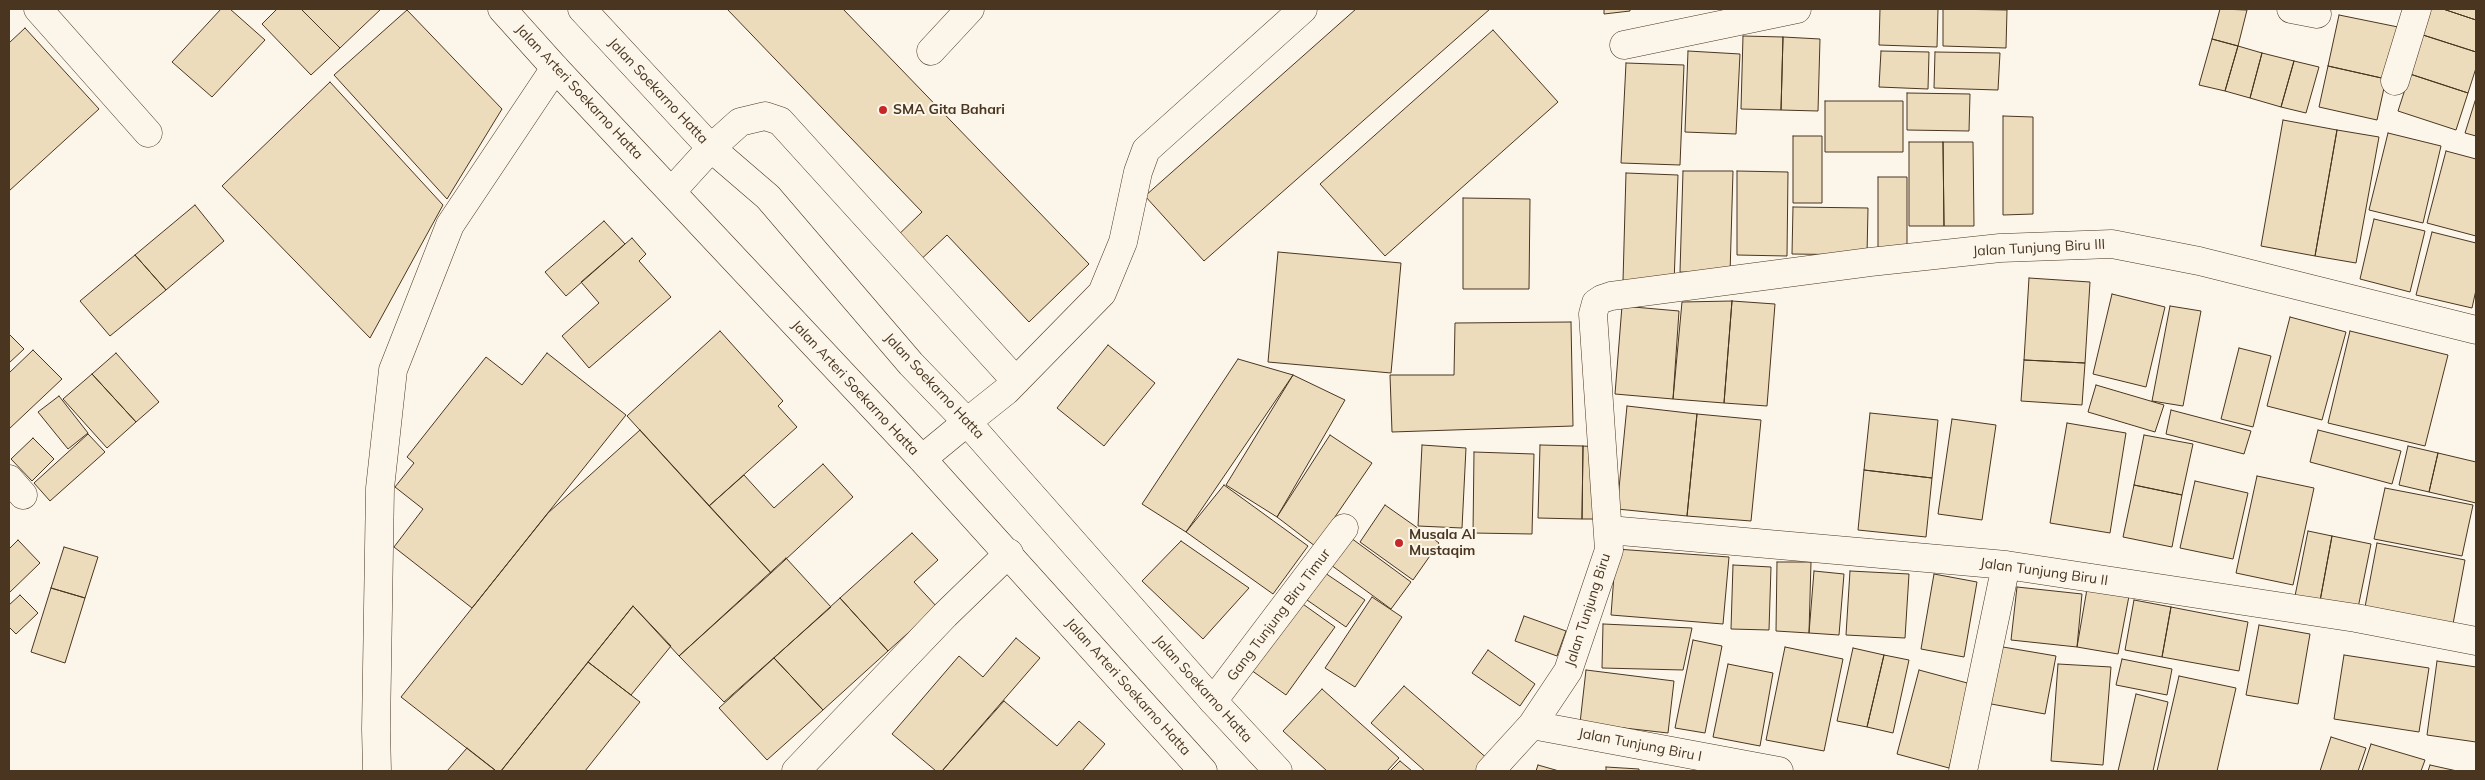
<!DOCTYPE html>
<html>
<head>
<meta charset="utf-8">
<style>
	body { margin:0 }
	#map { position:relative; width:2485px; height:780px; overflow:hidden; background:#fbf6e9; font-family:Mulish,sans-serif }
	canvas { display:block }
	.frame { position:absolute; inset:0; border:10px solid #4a3520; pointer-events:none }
</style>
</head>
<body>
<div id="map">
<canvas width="2485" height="780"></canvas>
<div class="frame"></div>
</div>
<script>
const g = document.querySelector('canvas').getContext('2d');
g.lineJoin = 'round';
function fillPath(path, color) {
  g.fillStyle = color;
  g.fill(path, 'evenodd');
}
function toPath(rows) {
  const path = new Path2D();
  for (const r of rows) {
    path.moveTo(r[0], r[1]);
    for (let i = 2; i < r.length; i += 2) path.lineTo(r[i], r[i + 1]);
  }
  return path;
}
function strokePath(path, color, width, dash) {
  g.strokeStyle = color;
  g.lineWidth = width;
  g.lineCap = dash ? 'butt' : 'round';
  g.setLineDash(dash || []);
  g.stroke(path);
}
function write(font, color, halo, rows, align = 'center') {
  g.font = font + ' Mulish,sans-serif';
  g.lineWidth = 4;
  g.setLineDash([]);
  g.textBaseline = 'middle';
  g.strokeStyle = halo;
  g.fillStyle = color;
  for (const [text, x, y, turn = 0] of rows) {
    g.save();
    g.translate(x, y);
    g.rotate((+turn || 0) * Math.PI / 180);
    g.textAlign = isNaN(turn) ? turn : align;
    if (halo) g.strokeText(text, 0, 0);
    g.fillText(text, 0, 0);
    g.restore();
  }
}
const building = toPath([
	[221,9,230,9,265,40,212,97,172,62,221,9],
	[277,9,301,9,340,48,311,75,262,24,277,9],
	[301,9,381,9,340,48,301,9],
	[727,9,843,9,1089,264,1029,322,947,235,915,265,892,241,922,212,727,9],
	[1356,9,1490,9,1204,261,1145,196,1356,9],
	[1604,9,1630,9,1630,11,1604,14,1604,9],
	[1880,9,1938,9,1937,47,1879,45,1880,9],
	[1943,9,2007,10,2006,48,1943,46,1943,9],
	[2220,9,2247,10,2238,46,2212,39,2220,9],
	[2431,9,2443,9,2476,20,2476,52,2423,35,2431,9],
	[2443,9,2476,9,2476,20,2443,9],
	[407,10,502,109,447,199,334,75,407,10],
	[2339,15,2398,27,2386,79,2328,66,2339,15],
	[25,28,99,109,9,191,9,43,25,28],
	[1493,30,1558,102,1385,256,1320,184,1493,30],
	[2423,35,2476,52,2476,68,2468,93,2410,74,2423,35],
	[1743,36,1783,37,1781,110,1741,109,1743,36],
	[1783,37,1820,39,1818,111,1781,110,1783,37],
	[2212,39,2238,46,2225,91,2199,85,2212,39],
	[2238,46,2262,53,2250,98,2225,91,2238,46],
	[1688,51,1740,54,1736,134,1685,132,1688,51],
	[1881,51,1929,52,1928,89,1879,87,1881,51],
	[1935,52,2000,53,1998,90,1934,88,1935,52],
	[2262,53,2294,61,2281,107,2250,98,2262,53],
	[2294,61,2319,67,2306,113,2281,107,2294,61],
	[1626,63,1684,65,1680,165,1621,163,1626,63],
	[2328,66,2386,79,2377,120,2319,107,2328,66],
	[2410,74,2468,93,2456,130,2398,111,2410,74],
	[330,82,443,205,370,338,222,186,330,82],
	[1907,93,1970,94,1969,131,1907,130,1907,93],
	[2476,98,2476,136,2465,133,2476,98],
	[1825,101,1903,101,1903,152,1825,152,1825,101],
	[2003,116,2033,117,2033,214,2003,215,2003,116],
	[2283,120,2337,130,2315,256,2261,246,2283,120],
	[2337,130,2379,137,2356,263,2315,256,2337,130],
	[2388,133,2441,146,2423,223,2369,210,2388,133],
	[1793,136,1822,136,1822,203,1793,203,1793,136],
	[1909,142,1943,142,1944,226,1909,226,1909,142],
	[1943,142,1973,142,1974,226,1944,226,1943,142],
	[2446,151,2476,159,2476,236,2427,223,2446,151],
	[1683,171,1733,171,1730,274,1680,272,1683,171],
	[1737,171,1788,172,1787,256,1737,255,1737,171],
	[1626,173,1678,175,1674,283,1623,281,1626,173],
	[1878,177,1907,177,1907,252,1878,252,1878,177],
	[1463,198,1530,199,1529,289,1463,289,1463,198],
	[195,205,224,241,166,290,135,255,195,205],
	[1793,207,1868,208,1867,255,1792,254,1793,207],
	[2374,219,2425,231,2410,292,2360,279,2374,219],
	[604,221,625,244,566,296,545,272,604,221],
	[2432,232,2476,243,2476,290,2472,308,2416,295,2432,232],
	[632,238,646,254,639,261,671,297,589,368,562,336,599,303,581,282,632,238],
	[1278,252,1401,263,1391,373,1268,362,1278,252],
	[135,255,166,290,110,336,80,301,135,255],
	[2029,278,2090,282,2085,363,2024,360,2029,278],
	[2112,294,2165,307,2146,387,2093,374,2112,294],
	[1732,301,1724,403,1673,399,1682,302,1732,301],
	[1732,301,1775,304,1767,406,1724,403,1732,301],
	[1622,306,1679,311,1673,399,1615,394,1622,306],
	[2170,306,2201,311,2183,406,2152,401,2170,306],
	[2290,317,2346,332,2322,420,2267,406,2290,317],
	[1571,322,1573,426,1392,432,1390,375,1454,375,1455,323,1571,322],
	[720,331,783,401,778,406,797,427,709,506,627,416,720,331],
	[2350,331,2448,355,2425,446,2328,423,2350,331],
	[9,334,24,349,9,363,9,334],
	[1108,345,1155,383,1104,446,1057,408,1108,345],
	[2239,348,2271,356,2253,427,2221,419,2239,348],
	[33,350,62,379,9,429,9,373,33,350],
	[116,353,159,402,136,422,92,374,116,353],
	[547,353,626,415,472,608,394,547,423,509,395,487,414,463,407,457,486,357,522,385,547,353],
	[1238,359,1293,375,1186,532,1142,504,1238,359],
	[2024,360,2085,363,2082,405,2021,401,2024,360],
	[92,374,136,422,107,448,63,399,92,374],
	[1293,375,1345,400,1277,517,1226,485,1293,375],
	[2096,385,2164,405,2155,432,2088,412,2096,385],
	[59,396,88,433,68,449,38,412,59,396],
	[1627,406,1697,414,1687,516,1617,509,1627,406],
	[2171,410,2251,431,2244,454,2166,434,2171,410],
	[1870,413,1938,420,1932,478,1864,470,1870,413],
	[1697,414,1761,420,1751,521,1687,516,1697,414],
	[1952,419,1996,425,1982,520,1938,514,1952,419],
	[2067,423,2126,433,2110,533,2050,523,2067,423],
	[640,430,771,573,679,656,633,606,501,771,496,771,401,697,548,513,640,430],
	[2318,430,2401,451,2392,484,2310,462,2318,430],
	[88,434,105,452,50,501,34,483,88,434],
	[1330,435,1372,463,1315,546,1277,517,1330,435],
	[2144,435,2193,444,2182,495,2134,485,2144,435],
	[33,438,54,459,32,481,11,459,33,438],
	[1422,445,1466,448,1462,528,1418,526,1422,445],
	[1540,445,1583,446,1582,519,1538,518,1540,445],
	[1583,446,1599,447,1597,519,1582,519,1583,446],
	[2408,446,2438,453,2429,492,2399,485,2408,446],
	[1474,452,1534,454,1532,534,1473,533,1474,452],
	[2438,453,2476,462,2476,503,2429,492,2438,453],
	[823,464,853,497,771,573,709,506,744,475,774,508,823,464],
	[1864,470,1932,478,1926,537,1858,530,1864,470],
	[2257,476,2314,488,2293,585,2236,573,2257,476],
	[2195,481,2248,493,2233,559,2180,548,2195,481],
	[1224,485,1308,546,1273,594,1186,532,1224,485],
	[2134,485,2182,495,2172,547,2123,537,2134,485],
	[2385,488,2473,505,2462,556,2374,539,2385,488],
	[1385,505,1439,543,1413,580,1360,542,1385,505],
	[2308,531,2332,536,2320,601,2295,596,2308,531],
	[912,533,938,560,914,582,937,607,888,651,840,598,912,533],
	[2332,536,2371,544,2358,608,2320,601,2332,536],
	[1351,538,1411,582,1391,609,1331,565,1351,538],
	[18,540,40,563,9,593,9,549,18,540],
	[1181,541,1249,588,1203,639,1142,581,1181,541],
	[2377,543,2465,560,2453,624,2365,607,2377,543],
	[64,547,98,557,85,598,51,588,64,547],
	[1616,549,1729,557,1723,624,1611,615,1616,549],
	[786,558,831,607,724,702,679,656,786,558],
	[1777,562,1811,562,1809,633,1776,631,1777,562],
	[1733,565,1771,567,1769,630,1731,629,1733,565],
	[1814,571,1844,574,1839,635,1809,633,1814,571],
	[1850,571,1909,574,1905,638,1846,635,1850,571],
	[1325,573,1365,600,1346,627,1307,600,1325,573],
	[1934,574,1977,582,1964,657,1921,649,1934,574],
	[2017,587,2082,594,2077,647,2011,640,2017,587],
	[51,588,85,598,65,663,31,652,51,588],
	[2087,589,2129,596,2118,654,2077,647,2087,589],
	[20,595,38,613,16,634,9,627,9,605,20,595],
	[1372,597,1402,617,1355,687,1325,668,1372,597],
	[840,598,888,651,823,710,774,658,840,598],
	[2134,600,2171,607,2162,657,2125,650,2134,600],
	[1300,602,1335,627,1286,695,1251,670,1300,602],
	[633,606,671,646,631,695,588,662,633,606],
	[2171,607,2248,622,2239,671,2162,657,2171,607],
	[1524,616,1566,631,1557,656,1515,641,1524,616],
	[1603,624,1692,628,1683,670,1602,668,1603,624],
	[2259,625,2310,634,2298,704,2246,695,2259,625],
	[1016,638,1040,658,942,771,936,771,892,734,959,656,983,677,1016,638],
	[1693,640,1722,646,1705,733,1675,728,1693,640],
	[1997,646,2056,656,2045,714,1986,703,1997,646],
	[1785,647,1843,659,1824,751,1766,740,1785,647],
	[1853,648,1884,655,1867,727,1837,721,1853,648],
	[1488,650,1535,684,1520,706,1472,673,1488,650],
	[1884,655,1909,660,1893,733,1867,727,1884,655],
	[2344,655,2429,668,2419,732,2334,719,2344,655],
	[774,658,823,710,767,760,719,708,774,658],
	[2122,659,2172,669,2167,695,2116,685,2122,659],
	[2437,661,2476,667,2476,742,2427,735,2437,661],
	[588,662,640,702,585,771,501,771,588,662],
	[1728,664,1773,673,1760,746,1713,737,1728,664],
	[2058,664,2111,667,2103,765,2051,761,2058,664],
	[1586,670,1674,681,1668,733,1580,723,1586,670],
	[1919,670,1971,684,1949,768,1897,754,1919,670],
	[2179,676,2236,688,2217,771,2157,771,2179,676],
	[1404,686,1489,760,1478,771,1425,771,1371,723,1404,686],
	[1322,689,1399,758,1387,771,1327,771,1283,731,1322,689],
	[2136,694,2168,702,2153,771,2118,771,2136,694],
	[1004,701,1057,746,1079,721,1105,744,1082,771,942,771,1004,701],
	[2331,737,2366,748,2358,771,2320,771,2331,737],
	[2371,744,2425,760,2421,771,2362,771,2371,744],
	[467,748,495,770,496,771,447,771,467,748],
	[1400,761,1412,771,1390,771,1400,761],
	[1538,765,1559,771,1536,771,1538,765],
	[2430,765,2457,771,2428,771,2430,765],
	[1606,767,1639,769,1639,771,1606,771,1606,767]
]);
fillPath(building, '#ecdcbc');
strokePath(building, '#4a3520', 1);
const minor = toPath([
	[38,9,148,133],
	[2291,9,2317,14],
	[1624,45,1797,9],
	[931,51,970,9],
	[2395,81,2417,9],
	[672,191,711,148,740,122,765,116,780,121,1016,381],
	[967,422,1006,391,1102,293,1123,242,1138,172,1146,150,1303,9],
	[9,479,23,495],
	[1609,530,2006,565,2356,618,2476,641],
	[1213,701,1344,528],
	[1532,725,1779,771],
	[377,771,376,729,380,488,393,370,450,225,555,68],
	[796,771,945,615,1009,553],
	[1490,771,1532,725,1568,671,1609,550,1593,314,1596,303,1602,299,1611,296,1870,262,2000,248,2112,244,2199,261,2476,330],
	[1963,771,2006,565]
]);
const major = toPath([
	[502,9,555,68,922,459,1203,771],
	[582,9,711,148,768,197,911,364,967,422,1213,701,1278,771],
	[922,459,967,422]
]);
strokePath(minor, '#4a3520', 29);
strokePath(major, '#4a3520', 29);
strokePath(minor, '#fbf6e9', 28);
strokePath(major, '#fbf6e9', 28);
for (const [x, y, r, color] of [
	[883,110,5,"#c62828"],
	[1399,543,5,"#c62828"]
]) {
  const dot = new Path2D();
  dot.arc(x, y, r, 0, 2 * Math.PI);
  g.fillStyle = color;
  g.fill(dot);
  strokePath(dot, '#fbf6e9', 2);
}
write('14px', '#4a3520', '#fbf6e9', [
	["Jalan Soekarno Hatta",658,91,47],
	["Jalan Arteri Soekarno Hatta",579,92,47],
	["Jalan Tunjung Biru III",2039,248,-3],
	["Jalan Soekarno Hatta",934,386,47],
	["Jalan Arteri Soekarno Hatta",855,388,47],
	["Jalan Tunjung Biru II",2044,572,8],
	["Jalan Tunjung Biru",1588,610,-72],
	["Gang Tunjung Biru Timur",1279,615,-53],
	["Jalan Arteri Soekarno Hatta",1128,687,48],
	["Jalan Soekarno Hatta",1203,689,48],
	["Jalan Tunjung Biru I",1640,745,11]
]);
write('bold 14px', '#4a3520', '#fbf6e9', [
	["SMA Gita Bahari",893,110],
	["Musala Al",1409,535],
	["Mustaqim",1409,551]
], 'left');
</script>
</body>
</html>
